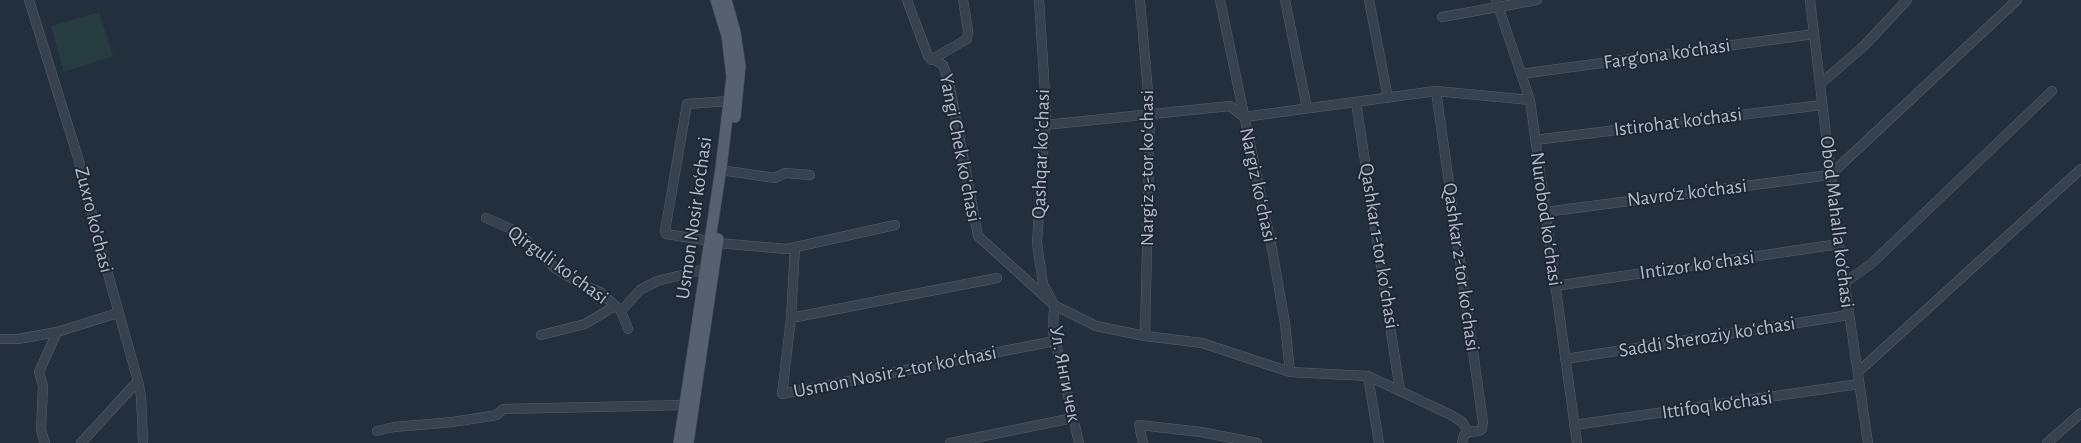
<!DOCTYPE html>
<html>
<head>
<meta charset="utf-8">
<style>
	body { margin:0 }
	canvas { display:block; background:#242f3e }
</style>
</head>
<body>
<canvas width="2081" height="443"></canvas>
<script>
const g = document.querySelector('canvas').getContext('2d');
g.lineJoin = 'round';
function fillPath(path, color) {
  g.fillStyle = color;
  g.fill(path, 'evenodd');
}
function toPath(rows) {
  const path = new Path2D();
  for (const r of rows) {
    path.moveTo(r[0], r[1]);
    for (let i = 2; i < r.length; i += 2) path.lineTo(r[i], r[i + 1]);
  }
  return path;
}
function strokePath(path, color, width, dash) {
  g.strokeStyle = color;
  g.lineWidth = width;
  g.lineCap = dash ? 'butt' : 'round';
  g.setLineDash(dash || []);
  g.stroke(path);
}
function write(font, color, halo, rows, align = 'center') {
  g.font = font + ' "Alegreya Sans",sans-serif';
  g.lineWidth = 4;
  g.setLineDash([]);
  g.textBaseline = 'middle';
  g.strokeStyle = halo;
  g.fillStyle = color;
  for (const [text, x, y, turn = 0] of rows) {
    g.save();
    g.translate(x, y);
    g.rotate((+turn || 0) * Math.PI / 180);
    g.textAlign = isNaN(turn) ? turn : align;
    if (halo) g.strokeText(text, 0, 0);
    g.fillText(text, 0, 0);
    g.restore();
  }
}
fillPath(toPath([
	[99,12,113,56,64,72,51,26]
]), '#263c3f');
const minor = toPath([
	[29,0,79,161,97,235,138,381,141,396,143,443],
	[907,0,928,56,943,65,949,82,978,236,1054,305,1096,326,1145,336,1202,343,1290,372,1368,376,1451,415,1462,422,1469,432],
	[1039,0,1046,108,1037,243,1043,284,1054,305,1053,331,1079,443],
	[1140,0,1150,115,1145,336],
	[1220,0,1272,249,1285,323,1290,372],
	[1285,0,1307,108],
	[1369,0,1388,98],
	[1496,0,1530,100,1577,443],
	[1810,0,1839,244,1868,443],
	[1442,17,1537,0],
	[931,60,967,39,968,30,963,0],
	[1521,74,1814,34],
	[1820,84,1864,46,1907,0],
	[1436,91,1483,422,1482,429,1479,431,1469,432],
	[1356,102,1400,391],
	[1045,125,1230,106,1244,117,1436,91,1530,100],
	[1535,140,1822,105],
	[727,171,775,178,785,173,810,175],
	[1545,212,1830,175,2017,0],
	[486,218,516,231,555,268,582,285,600,292,621,311,640,290,657,281,706,269],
	[710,241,666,234,665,231,687,104,729,101],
	[717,243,787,249,895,225],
	[795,247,791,318,782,394,1055,341],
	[1844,283,1871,264,2052,91],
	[1555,286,1839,244],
	[621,311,628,329],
	[791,318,997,278],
	[541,335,585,324,615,306],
	[0,339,18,339,57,332,118,313],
	[1565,359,1849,315],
	[1858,372,2081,169],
	[1368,376,1379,443],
	[1574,425,1859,384],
	[377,431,394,427,453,422,497,415,503,409,685,405],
	[45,443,41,430,43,386,39,372,57,332],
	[81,443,138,381],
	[950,443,1073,418],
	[1143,443,1139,425,1201,432,1257,443],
	[1462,443,1464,435,1469,432],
	[2047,443,2081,413]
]);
const major = toPath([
	[726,0,735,32,740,66,735,117],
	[679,443,721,168,732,77,727,36,716,0],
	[688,443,718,239]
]);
strokePath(minor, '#565f6c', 10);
strokePath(major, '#414a57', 12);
strokePath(minor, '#38414e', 9);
strokePath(major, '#56606e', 11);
write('20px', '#b4bcc9', '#1d2633', [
	["Farg‘ona ko‘chasi",1667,54,-8],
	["Istirohat ko‘chasi",1678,122,-7],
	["Yangi Chek koʻchasi",960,148,79],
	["Qashqar koʻchasi",1041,154,-88],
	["Nargiz 3-tor koʻchasi",1147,168,-90],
	["Nargiz koʻchasi",1258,185,78],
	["Navro‘z ko‘chasi",1687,193,-7],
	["Usmon Nosir ko‘chasi",694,218,-82],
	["Nurobod koʻchasi",1546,219,82],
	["Zuxro ko'chasi",94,220,76],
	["Obod Mahalla ko‘chasi",1837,222,83],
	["Qashkar 1-tor koʼchasi",1379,246,81],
	["Qirguli koʻchasi",558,265,36],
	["Intizor koʻchasi",1697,265,-8],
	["Qashkar 2-tor koʼchasi",1461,267,82],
	["Saddi Sheroziy koʻchasi",1707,337,-9],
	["Usmon Nosir 2-tor koʻchasi",895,372,-11],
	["Ул. Янги чек",1065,374,79],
	["Ittifoq ko‘chasi",1717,405,-8]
]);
</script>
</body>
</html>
